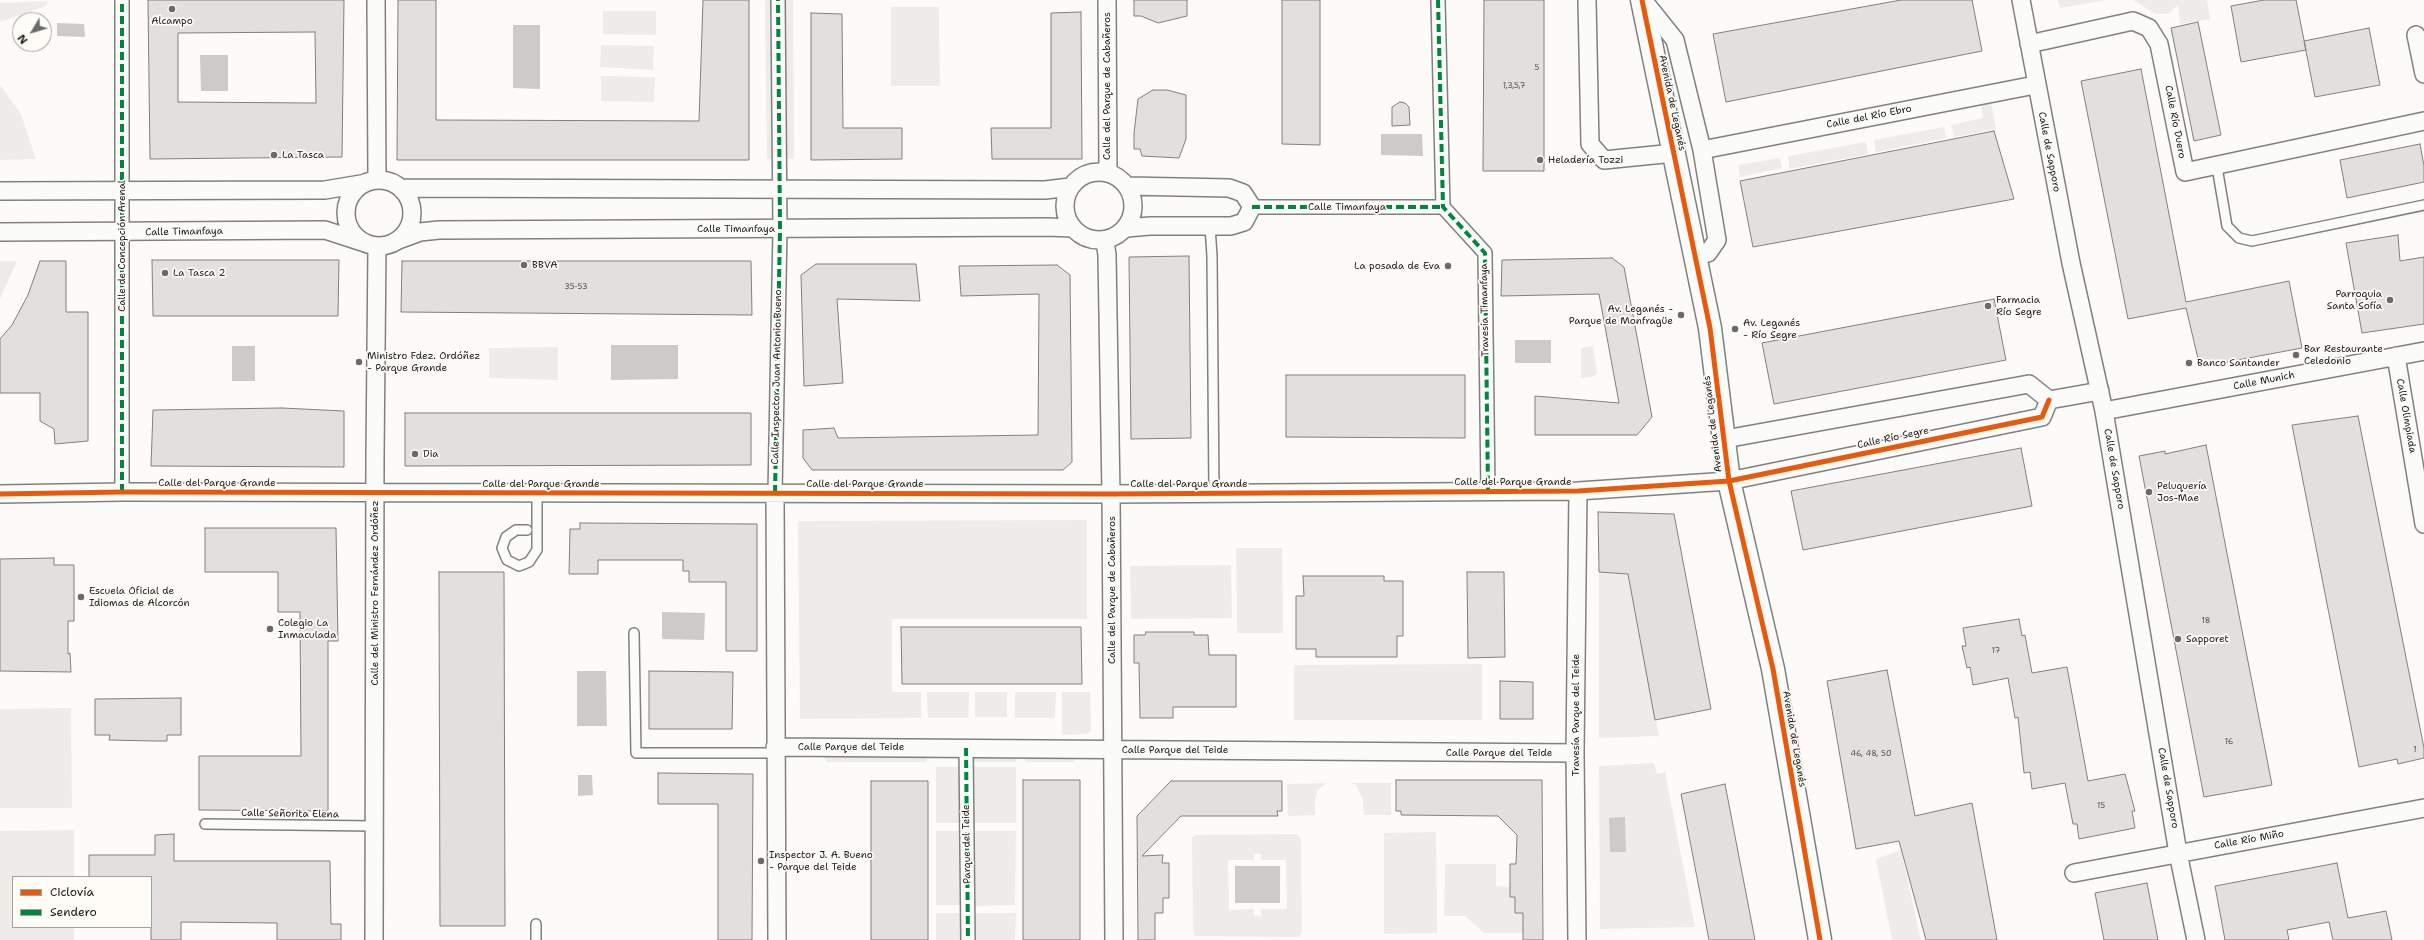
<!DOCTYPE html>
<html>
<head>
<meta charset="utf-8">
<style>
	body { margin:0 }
	#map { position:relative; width:2424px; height:940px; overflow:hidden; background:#fcfbf8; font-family:"Shantell Sans",sans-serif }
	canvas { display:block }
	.legend { position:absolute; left:12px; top:876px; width:140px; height:52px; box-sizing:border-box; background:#fdfcf7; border:1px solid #a3a29f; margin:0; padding:5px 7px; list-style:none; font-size:12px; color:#1c1c1c }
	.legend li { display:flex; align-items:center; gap:8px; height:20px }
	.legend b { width:20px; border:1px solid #a3a29f }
	.north { position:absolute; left:12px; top:12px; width:40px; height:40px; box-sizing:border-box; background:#fdfcf7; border:1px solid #a3a29f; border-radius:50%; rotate:232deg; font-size:11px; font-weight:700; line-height:16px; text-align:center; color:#1c1c1c }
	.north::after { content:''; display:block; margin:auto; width:14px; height:18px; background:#6a6a69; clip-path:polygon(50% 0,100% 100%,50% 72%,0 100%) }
</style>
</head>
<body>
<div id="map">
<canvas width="2424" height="940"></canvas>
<ul class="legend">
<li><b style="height:5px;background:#e8590c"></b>Ciclovía</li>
<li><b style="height:5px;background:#00873e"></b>Sendero</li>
</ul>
<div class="north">N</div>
</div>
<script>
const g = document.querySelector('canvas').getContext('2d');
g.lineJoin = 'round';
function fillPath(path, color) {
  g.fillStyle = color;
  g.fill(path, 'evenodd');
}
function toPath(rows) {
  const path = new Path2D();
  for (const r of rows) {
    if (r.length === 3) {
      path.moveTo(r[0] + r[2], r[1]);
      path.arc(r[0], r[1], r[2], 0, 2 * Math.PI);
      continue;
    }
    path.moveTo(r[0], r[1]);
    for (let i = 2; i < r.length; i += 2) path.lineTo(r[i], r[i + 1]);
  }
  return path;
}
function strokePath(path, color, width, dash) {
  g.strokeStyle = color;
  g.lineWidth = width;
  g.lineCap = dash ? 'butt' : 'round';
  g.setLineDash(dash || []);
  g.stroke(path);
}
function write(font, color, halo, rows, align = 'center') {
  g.font = font + ' "Shantell Sans",sans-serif';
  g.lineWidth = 3.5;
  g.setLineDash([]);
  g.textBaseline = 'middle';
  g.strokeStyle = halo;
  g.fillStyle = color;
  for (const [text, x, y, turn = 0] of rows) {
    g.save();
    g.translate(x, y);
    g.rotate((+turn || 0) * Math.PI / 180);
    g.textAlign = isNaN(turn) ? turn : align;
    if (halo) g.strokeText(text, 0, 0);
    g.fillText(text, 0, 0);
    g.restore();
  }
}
fillPath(toPath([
	[765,0,793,0,794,159,767,159],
	[2058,0,2106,0,2060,8],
	[2133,0,2207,0,2210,19,2180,24,2178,5,2168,14,2156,14],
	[48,1,46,6,0,22,0,3],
	[891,7,939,7,940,86,891,86],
	[603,11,656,11,656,35,603,34],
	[601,45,654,46,653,70,600,67],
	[601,76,655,77,654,102,601,101],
	[0,85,21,114,36,159,0,160],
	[1991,102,1996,129,1954,137,1951,125,1983,118,1981,104],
	[1944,127,1946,138,1876,152,1874,140],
	[1866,142,1868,154,1789,169,1788,156],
	[1780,158,1782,168,1740,177,1738,165],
	[0,261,17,261,0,299],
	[1593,346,1597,374,1591,377,1581,378,1581,348],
	[558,347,558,380,489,378,489,348],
	[1087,520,1087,619,892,619,892,692,921,692,921,718,800,719,798,521],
	[1236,548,1282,548,1283,633,1237,633],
	[1231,565,1232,618,1131,619,1130,566],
	[1599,572,1628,574,1659,736,1599,738],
	[1482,664,1482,720,1294,720,1294,665],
	[927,692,969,692,968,718,928,718],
	[975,692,1007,692,1007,717,975,717],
	[1015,692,1056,692,1055,718,1015,718],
	[1062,692,1090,692,1091,731,1087,734,1062,735],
	[71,708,72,808,0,808,0,709],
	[973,751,1016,751,1016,762,973,762],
	[1025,751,1074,752,1074,762,1025,762],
	[822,752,927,752,927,762,827,762],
	[1654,763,1657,774,1665,772,1695,927,1600,929,1599,766],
	[936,767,959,767,960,823,936,823],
	[973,767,1016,767,1016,823,974,823],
	[1326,783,1318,790,1315,799,1315,815,1288,816,1287,784],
	[1352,783,1391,783,1391,815,1364,815,1363,799,1356,785],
	[74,830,74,877,13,877,13,927,74,927,74,940,0,940,0,831],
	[936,831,960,831,960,905,936,905],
	[974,831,1016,831,1015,905,975,906],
	[1436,832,1437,933,1384,934,1384,833],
	[1297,834,1301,839,1302,932,1299,937,1195,936,1193,932,1192,838,1196,835],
	[1254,854,1261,854,1261,860,1286,860,1287,909,1261,909,1261,916,1254,915,1254,909,1229,910,1228,860,1254,860],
	[1901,850,1921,940,1892,940,1876,859],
	[1445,864,1496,864,1496,886,1510,887,1510,897,1515,897,1515,913,1523,913,1523,933,1484,933,1465,916,1444,916],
	[936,913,960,913,960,940,936,940],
	[975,913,1016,913,1015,940,975,940]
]), '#edece8');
fillPath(toPath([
	[57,23,84,24,85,37,57,36],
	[513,25,540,25,540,89,513,88],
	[200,55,228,55,228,91,201,91],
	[1381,134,1422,134,1423,156,1381,155],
	[1515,340,1551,340,1551,363,1515,363],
	[611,345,678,345,678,379,611,380],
	[232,346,255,346,255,381,232,381],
	[662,612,705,613,704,640,662,639],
	[577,671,606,671,607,726,577,726],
	[578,775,592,775,593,795,578,796],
	[1625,817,1626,852,1610,852,1609,818],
	[1235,866,1280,866,1280,903,1235,903]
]), '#cccbc7');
const building = toPath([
	[148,0,344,0,342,157,150,159,148,0],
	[315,32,316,103,178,102,178,33,315,32],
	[398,0,436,0,436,120,699,121,703,0,749,0,749,160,397,160,398,0],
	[1134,0,1187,0,1187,16,1158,23,1141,16,1134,16,1134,0],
	[1282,0,1320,0,1320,145,1282,144,1282,0],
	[1484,0,1544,0,1544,171,1483,171,1484,0],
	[1901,0,1972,0,1982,51,1726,102,1713,34,1901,0],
	[2264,0,2296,0,2306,50,2241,62,2231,6,2264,0],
	[1081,12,1082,159,992,159,991,128,1051,128,1051,13,1081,12],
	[811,13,842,14,843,128,902,128,902,159,811,160,811,13],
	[2198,22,2221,135,2194,141,2171,28,2198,22],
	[2369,28,2380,85,2315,97,2304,41,2369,28],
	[2141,69,2186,302,2289,281,2302,348,2200,367,2186,308,2128,319,2081,81,2141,69],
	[1153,90,1167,90,1186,95,1186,139,1179,158,1142,156,1140,149,1134,149,1134,133,1138,99,1153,90],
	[1400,102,1405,103,1409,107,1410,125,1392,126,1392,107,1400,102],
	[1994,131,2014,199,1753,247,1740,181,1994,131],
	[2420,144,2424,166,2424,182,2347,198,2340,160,2420,144],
	[2398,235,2400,261,2424,257,2424,324,2362,333,2346,243,2398,235],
	[1189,256,1191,438,1131,439,1129,257,1189,256],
	[1612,258,1624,267,1652,417,1637,435,1535,435,1535,396,1619,403,1599,294,1501,296,1502,260,1612,258],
	[152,260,339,260,338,316,153,316,152,260],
	[40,261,66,261,66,312,88,312,88,441,55,444,54,429,40,421,40,393,0,393,0,339,12,325,28,295,40,261],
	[402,261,751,261,752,315,401,312,402,261],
	[816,264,916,264,920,301,837,299,843,383,804,386,801,275,816,264],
	[1057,265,1070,275,1072,462,1063,470,812,470,803,458,803,430,834,428,838,438,1038,435,1039,294,961,296,959,266,1057,265],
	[1994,299,2006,360,1774,404,1762,343,1994,299],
	[1286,375,1465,375,1465,438,1286,437,1286,375],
	[282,408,344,411,344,467,151,466,153,410,282,408],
	[405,413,751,413,751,465,405,466,405,413],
	[2358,416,2424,748,2424,758,2398,764,2397,759,2359,767,2292,425,2358,416],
	[2206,445,2272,785,2204,797,2139,456,2165,451,2165,454,2206,445],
	[2021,448,2032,506,1803,550,1791,491,2021,448],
	[1598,512,1674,514,1711,709,1655,720,1628,574,1599,572,1598,512],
	[580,523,757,524,757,651,726,651,726,582,689,582,689,571,683,571,683,560,598,560,598,574,569,574,570,529,580,529,580,523],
	[205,528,336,528,338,641,328,641,328,811,199,810,199,756,301,756,300,612,278,612,278,572,205,572,205,528],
	[54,558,54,565,74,565,74,621,68,621,68,654,70,653,71,672,0,671,0,559,54,558],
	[439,572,504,572,505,926,440,926,439,572],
	[1467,572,1504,572,1505,657,1468,658,1467,572],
	[1303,576,1384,576,1384,581,1403,581,1403,636,1397,636,1397,657,1316,657,1316,649,1296,649,1296,596,1304,596,1303,576],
	[2019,619,2022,636,2025,635,2032,673,2067,667,2088,781,2125,774,2135,811,2132,811,2135,828,2079,839,2077,824,2073,824,2065,783,2032,789,2030,772,2024,773,2018,717,2015,718,2008,678,1973,685,1970,667,1967,668,1962,646,1966,646,1963,628,2019,619],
	[901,627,1081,627,1082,684,902,684,901,627],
	[1146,632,1194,632,1194,635,1208,635,1209,655,1236,655,1236,707,1173,707,1173,718,1140,718,1139,663,1134,663,1134,635,1145,635,1146,632],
	[1887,670,1915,816,1972,803,1997,940,1926,940,1899,841,1856,849,1827,681,1887,670],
	[649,671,733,672,732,729,649,729,649,671],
	[1500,681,1533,682,1533,719,1500,719,1500,681],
	[181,698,181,735,167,735,167,741,153,741,109,740,110,735,95,735,95,699,181,698],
	[658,773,753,774,752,940,718,940,718,804,658,804,658,773],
	[1023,780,1080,780,1080,940,1023,940,1023,780],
	[1396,780,1542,780,1543,940,1523,940,1523,913,1515,913,1515,897,1510,897,1510,864,1516,864,1517,835,1498,816,1401,815,1401,811,1396,811,1396,780],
	[871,781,928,781,928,940,871,940,871,781],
	[1171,781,1282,781,1282,811,1277,811,1278,816,1181,816,1142,856,1163,855,1162,863,1169,863,1169,898,1163,898,1163,913,1155,913,1155,940,1138,940,1137,816,1171,781],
	[1725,784,1755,940,1709,940,1681,794,1725,784],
	[174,834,174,861,330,861,331,924,341,924,341,940,277,940,277,923,181,922,181,940,151,940,151,877,89,877,89,855,155,855,155,835,174,834],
	[2337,863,2348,918,2386,911,2392,940,2333,940,2329,922,2287,930,2289,940,2225,940,2215,886,2337,863],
	[2147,883,2158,940,2104,940,2095,893,2147,883]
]);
fillPath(building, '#e1e0de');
strokePath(building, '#81807f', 1);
const service = toPath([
	[2217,167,2227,226,2239,238,2252,241,2424,205],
	[1210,226,1212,256,1214,493],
	[527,530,516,530,506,537,502,548,507,560,519,566,529,562,537,550,537,494],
	[634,633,636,753,775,753],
	[205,824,374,826],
	[536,940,536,924]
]);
const pedestrian = toPath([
	[1438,0,1443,207,1485,253,1488,491],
	[1252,207,1443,207],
	[122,492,122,0],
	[775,493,780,229,778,0],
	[966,748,968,940]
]);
const minor = toPath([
	[376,0,377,179],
	[1107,0,1108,172],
	[1587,0,1590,144,1604,160,1674,153],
	[1643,0,1675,40,1702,150,1717,240,1708,253,1695,256],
	[2021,0,2071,263,2104,411,2178,853,2196,940],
	[2416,35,2424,74],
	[2029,44,2133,21,2149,28,2159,44,2185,172,2424,121],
	[1702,150,2035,85],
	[1099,206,34],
	[379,213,33],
	[402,188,1045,190,1070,187],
	[0,191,325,190,361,184],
	[1127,228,1150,226,1231,226,1244,222,1252,207,1243,193,1229,188,1128,186],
	[0,232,325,230,365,243],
	[401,239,420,232,439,230,1047,227,1073,228],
	[1105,241,1107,255,1111,494,1114,940],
	[2396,356,2424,524],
	[2104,411,2424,351],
	[1725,439,2029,384,2049,400,2100,391],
	[775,493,777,940],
	[0,494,122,492,1111,494,1578,491,1729,481,2042,417,2049,400],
	[775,747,1575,753],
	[2074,873,2424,808],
	[374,940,375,457,377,246],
	[1577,940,1575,753,1578,491]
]);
const tertiary = toPath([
	[1642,0,1710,328,1729,481,1773,669,1820,940]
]);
strokePath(service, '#81807f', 12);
strokePath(pedestrian, '#81807f', 16);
strokePath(minor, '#81807f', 20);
strokePath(tertiary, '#81807f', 25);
strokePath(service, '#fbfbf9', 9);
strokePath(pedestrian, '#fbfbf9', 13);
strokePath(minor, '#fbfbf9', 17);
strokePath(tertiary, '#fbfbf9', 22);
strokePath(toPath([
	[1438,0,1443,207,1485,253,1488,491],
	[1252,207,1443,207],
	[122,492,122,0],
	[775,493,780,229,778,0],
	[966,748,968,940]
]), '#00873e', 4, [8, 4]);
strokePath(toPath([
	[1642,0,1710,328,1729,481,1773,669,1820,940],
	[0,494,122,492,1111,494,1578,491,1729,481,2042,417,2049,400]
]), '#e8590c', 5);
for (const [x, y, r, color] of [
	[172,9,4,"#6a6a69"],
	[274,155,4,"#6a6a69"],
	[1540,160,4,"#6a6a69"],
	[524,265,4,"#6a6a69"],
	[1448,266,4,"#6a6a69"],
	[165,273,4,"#6a6a69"],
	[2390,300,4,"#6a6a69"],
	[1988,306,4,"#6a6a69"],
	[1681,315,4,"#6a6a69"],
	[1735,329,4,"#6a6a69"],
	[2296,355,4,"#6a6a69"],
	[359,362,4,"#6a6a69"],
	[2189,363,4,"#6a6a69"],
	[415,454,4,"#6a6a69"],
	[2149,492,4,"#6a6a69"],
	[81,597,4,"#6a6a69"],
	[270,629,4,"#6a6a69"],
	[2178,639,4,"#6a6a69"],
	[761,861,4,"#6a6a69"]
]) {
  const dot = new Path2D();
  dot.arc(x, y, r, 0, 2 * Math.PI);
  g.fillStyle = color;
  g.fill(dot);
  strokePath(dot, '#fdfcf7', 1.5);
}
write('8px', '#4d4d4c', null, [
	["5",1537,68],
	["1,3,5,7",1514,86],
	["35-53",576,287],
	["18",2206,621],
	["17",1996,651],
	["16",2229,742],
	["1",2415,750],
	["46, 48, 50",1871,754],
	["15",2101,806]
]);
write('10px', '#1c1c1c', '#fdfcf7', [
	["Alcampo",172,21,"center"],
	["La Tasca",282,155],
	["Heladería Tozzi",1548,160],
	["BBVA",532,265],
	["La posada de Eva",1440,266,"right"],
	["La Tasca 2",173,273],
	["Parroquia",2382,294,"right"],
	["Santa Sofía",2382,306,"right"],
	["Farmacia",1996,300],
	["Río Segre",1996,312],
	["Av. Leganés -",1673,309,"right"],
	["Parque de Monfragüe",1673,321,"right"],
	["Av. Leganés",1743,323],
	["- Río Segre",1743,335],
	["Bar Restaurante",2304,349],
	["Celedonio",2304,361],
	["Ministro Fdez. Ordóñez",367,356],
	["- Parque Grande",367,368],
	["Banco Santander",2197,363],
	["Dia",423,454],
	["Peluquería",2157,486],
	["Jos-Mae",2157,498],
	["Escuela Oficial de",89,591],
	["Idiomas de Alcorcón",89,603],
	["Colegio La",278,623],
	["Inmaculada",278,635],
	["Sapporet",2186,639],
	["Inspector J. A. Bueno",769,855],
	["- Parque del Teide",769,867]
], 'left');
write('10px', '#1c1c1c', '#fdfcf7', [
	["Calle del Parque de Cabañeros",1107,86,-90],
	["Avenida de Leganés",1672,103,78],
	["Calle del Río Ebro",1869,117,-11],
	["Calle Río Duero",2175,122,79],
	["Calle de Sapporo",2049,152,79],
	["Calle Timanfaya",1347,207],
	["Calle Timanfaya",736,229],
	["Calle Timanfaya",184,232,-1],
	["Calle de Concepción Arenal",122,246,-90],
	["Travesía Timanfaya",1485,310,-91],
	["Calle Inspector Juan Antonio Bueno",777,377,-89],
	["Calle Munich",2264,381,-11],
	["Calle Olimpiada",2406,416,80],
	["Avenida de Leganés",1713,424,-97],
	["Calle Río Segre",1893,438,-12],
	["Calle de Sapporo",2114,469,80],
	["Calle del Parque Grande",1513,482],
	["Calle del Parque Grande",217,483],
	["Calle del Parque Grande",541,484],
	["Calle del Parque Grande",865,484],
	["Calle del Parque Grande",1189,484],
	["Calle del Parque de Cabañeros",1112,590,-90],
	["Calle del Ministro Fernández Ordóñez",375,593,-90],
	["Travesía Parque del Teide",1576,715,-90],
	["Avenida de Leganés",1794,739,80],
	["Calle Parque del Teide",851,747],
	["Calle Parque del Teide",1175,750],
	["Calle Parque del Teide",1499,753],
	["Calle de Sapporo",2168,788,80],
	["Calle Señorita Elena",290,814,1],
	["Calle Río Miño",2249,840,-10],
	["Parque del Teide",967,844,-91]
]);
</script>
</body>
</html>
